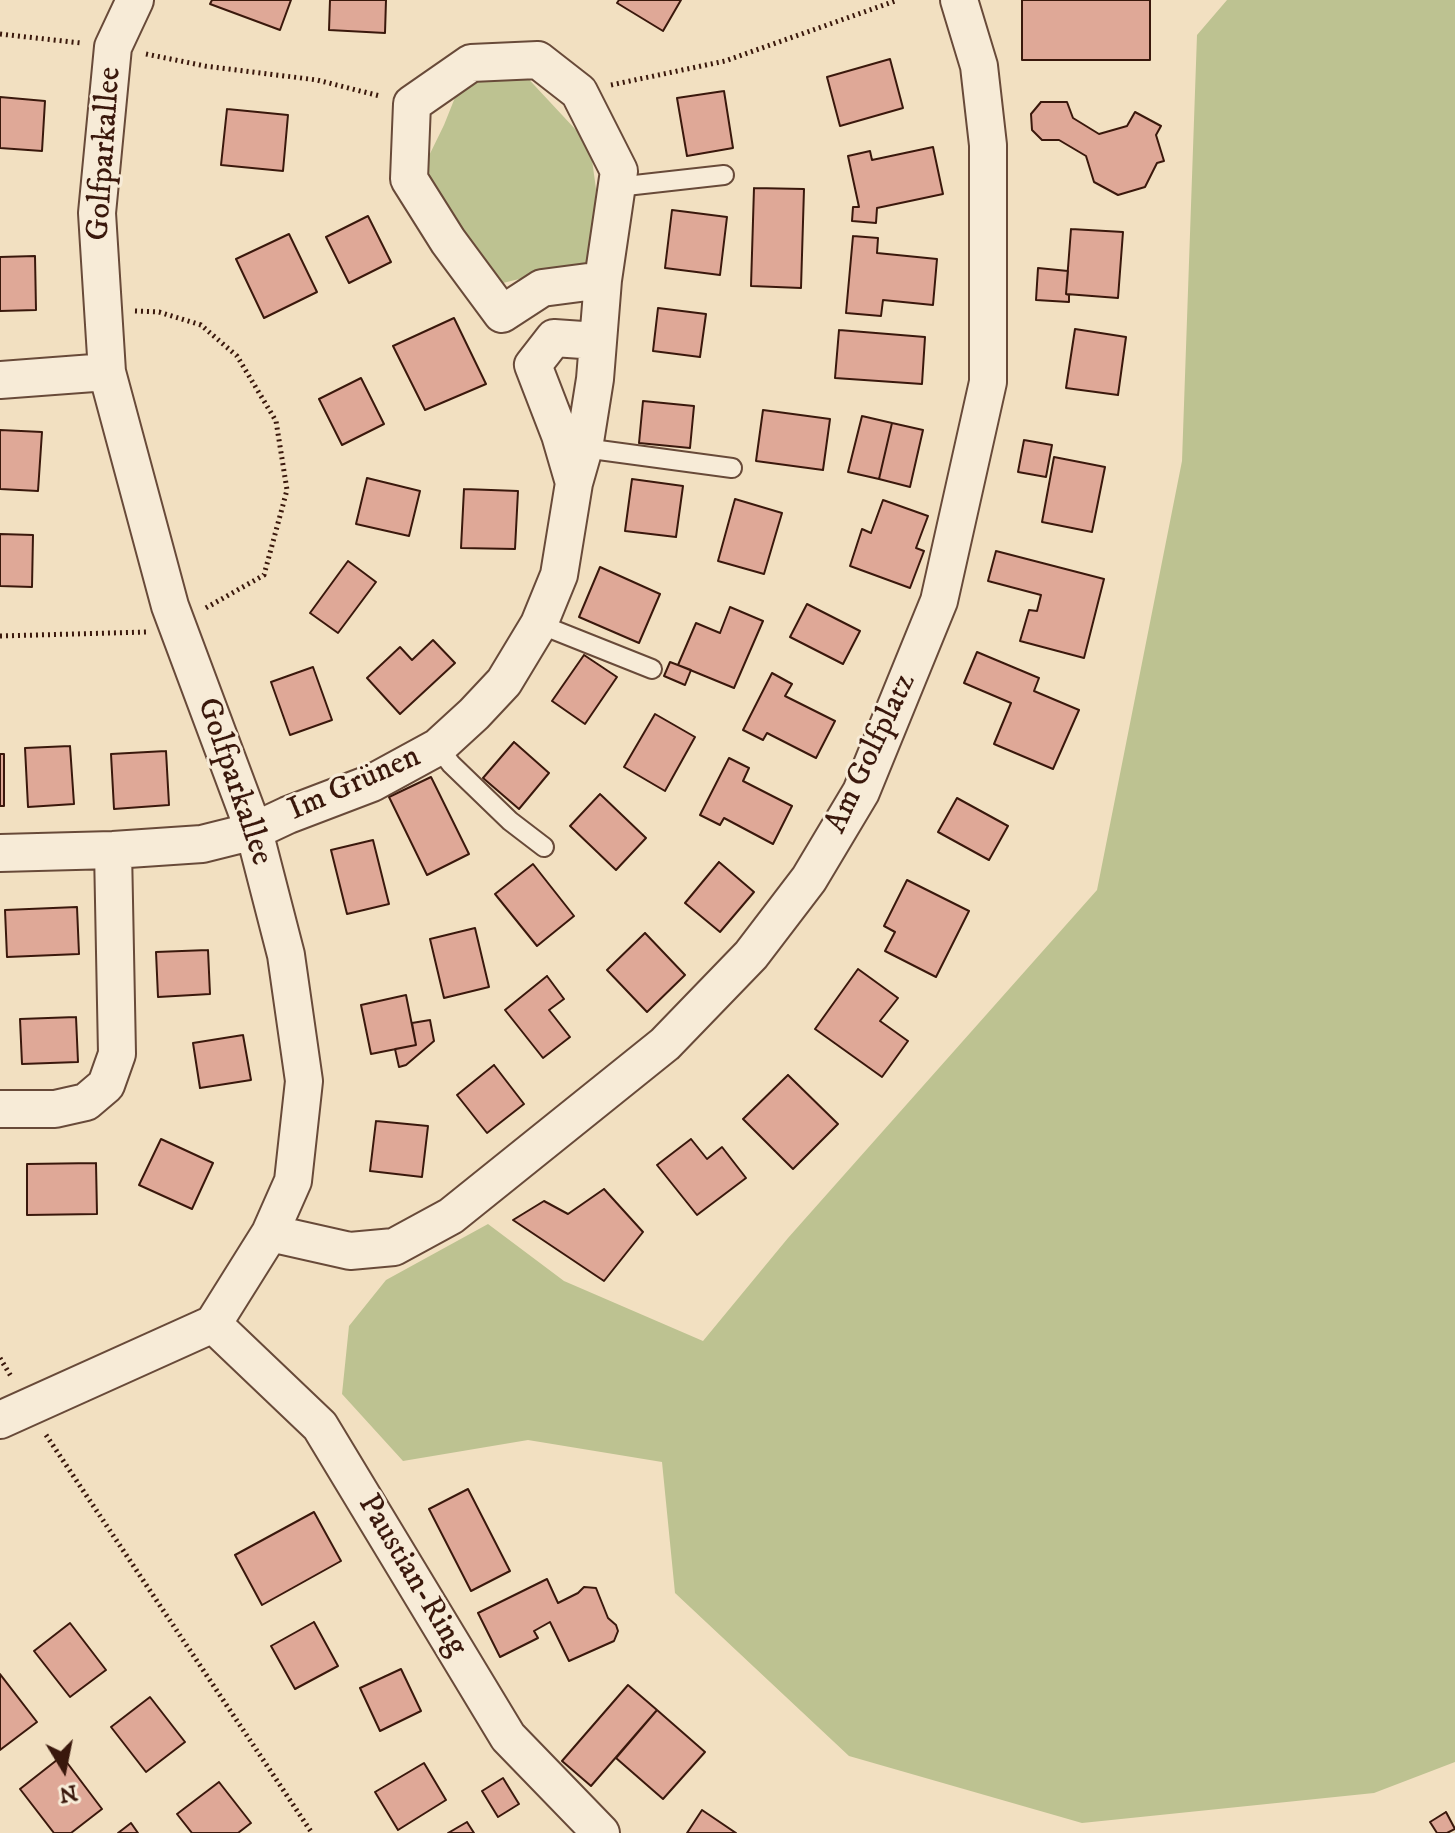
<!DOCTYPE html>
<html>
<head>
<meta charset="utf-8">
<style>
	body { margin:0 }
	#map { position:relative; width:1455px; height:1833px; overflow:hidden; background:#f2e0c1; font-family:"IM FELL DW Pica",serif }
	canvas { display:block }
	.north { position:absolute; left:24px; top:1729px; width:80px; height:80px; -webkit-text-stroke:6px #f7ebd7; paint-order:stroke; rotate:170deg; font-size:22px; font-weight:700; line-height:32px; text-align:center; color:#3a180c }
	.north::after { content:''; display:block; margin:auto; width:28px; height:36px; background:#3a180c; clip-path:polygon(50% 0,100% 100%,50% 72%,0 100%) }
</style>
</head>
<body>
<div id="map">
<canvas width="1455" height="1833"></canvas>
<div class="north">N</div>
</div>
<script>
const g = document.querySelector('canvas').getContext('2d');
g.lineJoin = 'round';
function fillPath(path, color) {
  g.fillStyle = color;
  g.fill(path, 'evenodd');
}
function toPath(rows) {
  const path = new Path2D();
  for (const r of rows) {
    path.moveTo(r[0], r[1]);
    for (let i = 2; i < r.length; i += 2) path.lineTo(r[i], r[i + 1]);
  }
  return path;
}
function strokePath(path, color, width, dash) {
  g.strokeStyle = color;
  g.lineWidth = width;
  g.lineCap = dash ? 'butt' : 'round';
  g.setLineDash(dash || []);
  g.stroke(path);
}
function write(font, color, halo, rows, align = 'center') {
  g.font = font + ' "IM FELL DW Pica",serif';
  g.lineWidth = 6;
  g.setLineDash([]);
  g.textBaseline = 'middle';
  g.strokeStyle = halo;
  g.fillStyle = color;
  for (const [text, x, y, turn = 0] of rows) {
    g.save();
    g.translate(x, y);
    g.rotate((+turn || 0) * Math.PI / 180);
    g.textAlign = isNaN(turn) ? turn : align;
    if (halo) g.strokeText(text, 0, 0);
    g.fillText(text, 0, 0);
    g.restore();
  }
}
fillPath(toPath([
	[1227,0,1455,0,1455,1762,1374,1793,1082,1823,849,1756,675,1593,662,1462,528,1440,403,1461,342,1394,349,1326,386,1280,488,1224,564,1281,703,1341,788,1238,1097,890,1182,461,1197,35],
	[522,72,590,145,596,189,592,261,503,283,450,218,423,168,444,125,460,85]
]), '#bdc291');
const building = toPath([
	[212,0,291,0,280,30,210,4,212,0],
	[330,0,386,0,385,33,329,30,330,0],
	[619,0,681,0,663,31,617,3,619,0],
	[1022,0,1150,0,1150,60,1022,60,1022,0],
	[890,59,903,108,840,126,827,77,890,59],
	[724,91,733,148,687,156,677,98,724,91],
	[0,97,45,101,42,151,0,148,0,97],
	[1041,102,1067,102,1073,118,1099,134,1127,126,1135,112,1161,126,1156,135,1164,161,1157,163,1145,187,1118,195,1094,182,1086,156,1059,140,1042,140,1032,130,1031,114,1041,102],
	[227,109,288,115,283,171,221,165,227,109],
	[933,147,943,194,877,208,876,223,852,221,853,207,859,207,848,156,870,151,872,160,933,147],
	[754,188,804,189,801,288,751,286,754,188],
	[672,210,727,217,720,275,665,268,672,210],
	[368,216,391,262,349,283,326,237,368,216],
	[1071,229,1123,232,1118,298,1066,294,1071,229],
	[289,234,317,292,264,318,236,259,289,234],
	[853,236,878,238,877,253,937,259,933,305,883,300,881,316,846,313,853,236],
	[35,256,36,310,0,311,0,257,35,256],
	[1038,268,1068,271,1066,294,1069,295,1069,302,1036,300,1038,268],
	[658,308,706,314,700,357,653,351,658,308],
	[454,318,486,384,425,410,393,346,454,318],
	[1075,329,1126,337,1118,395,1066,388,1075,329],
	[839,330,925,337,922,384,835,378,839,330],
	[361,378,384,424,342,445,319,399,361,378],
	[643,401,694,406,690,448,639,443,643,401],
	[763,410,830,419,823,470,756,461,763,410],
	[862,416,892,423,879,479,848,472,862,416],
	[892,423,923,430,910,487,879,479,892,423],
	[0,430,42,432,38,491,0,489,0,430],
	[1024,440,1052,445,1046,477,1018,472,1024,440],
	[1054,457,1105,467,1092,532,1042,522,1054,457],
	[367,478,420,491,409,536,356,524,367,478],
	[632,479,683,486,676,537,625,531,632,479],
	[464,489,518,491,515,549,461,548,464,489],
	[735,499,782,513,764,574,718,561,735,499],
	[883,500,928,516,916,548,924,551,910,588,850,566,862,529,871,533,883,500],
	[0,534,33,535,32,587,0,586,0,534],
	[996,551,1104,579,1084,658,1020,641,1029,610,1037,611,1041,595,988,581,996,551],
	[348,561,376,582,338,633,310,613,348,561],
	[600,567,660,594,639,643,579,617,600,567],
	[807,604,860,631,843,664,790,637,807,604],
	[730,607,763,621,734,688,678,665,696,623,720,633,730,607],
	[433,640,455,663,400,714,367,678,400,647,412,660,433,640],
	[977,652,1039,678,1034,691,1079,710,1053,769,994,744,1011,703,964,683,977,652],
	[584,655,617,677,585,724,552,701,584,655],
	[670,662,691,670,685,685,664,676,670,662],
	[313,667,332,720,290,735,271,682,313,667],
	[772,673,792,684,785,696,835,721,816,758,767,733,763,740,743,730,772,673],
	[655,714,695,737,665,791,624,767,655,714],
	[514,742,549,773,519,809,483,778,514,742],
	[70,746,74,804,28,807,25,748,70,746],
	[166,751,169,805,114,809,111,754,166,751],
	[0,754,4,754,4,806,0,806,0,754],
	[729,758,749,768,743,781,792,806,773,844,724,818,720,825,700,815,729,758],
	[431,777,469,854,427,875,389,797,431,777],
	[600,794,646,838,616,870,570,826,600,794],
	[957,798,1008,826,989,860,938,832,957,798],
	[373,840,389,904,347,914,331,850,373,840],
	[719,862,754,892,720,932,685,903,719,862],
	[533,864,574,916,537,946,495,894,533,864],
	[907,880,969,911,936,977,885,951,895,932,884,926,907,880],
	[77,907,79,954,7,957,5,910,77,907],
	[475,928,489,987,444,998,430,939,475,928],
	[645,933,685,975,647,1012,607,970,645,933],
	[208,950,210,994,158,997,156,952,208,950],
	[858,969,898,998,880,1021,908,1041,882,1077,815,1029,858,969],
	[547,976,564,999,549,1010,570,1037,543,1058,505,1010,547,976],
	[406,995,416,1045,371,1054,361,1005,406,995],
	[76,1017,78,1062,22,1064,20,1019,76,1017],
	[430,1020,434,1041,406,1065,399,1067,395,1049,416,1045,412,1023,430,1020],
	[243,1035,251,1080,200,1088,193,1043,243,1035],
	[494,1065,524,1104,487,1133,457,1095,494,1065],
	[788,1075,838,1124,793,1169,743,1119,788,1075],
	[376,1121,428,1126,422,1177,370,1171,376,1121],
	[161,1139,213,1163,192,1209,139,1185,161,1139],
	[691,1139,707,1159,722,1147,746,1178,697,1215,657,1165,691,1139],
	[96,1163,97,1214,27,1215,27,1164,96,1163],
	[604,1189,643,1232,604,1281,513,1220,544,1201,568,1214,604,1189],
	[468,1489,510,1571,471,1591,429,1509,468,1489],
	[314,1512,341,1561,262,1605,235,1555,314,1512],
	[547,1579,558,1603,578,1593,584,1587,596,1588,608,1618,616,1625,618,1631,614,1641,569,1661,550,1622,534,1631,538,1638,500,1657,478,1613,547,1579],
	[314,1622,338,1666,295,1689,271,1646,314,1622],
	[70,1623,106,1670,70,1697,34,1651,70,1623],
	[401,1669,421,1711,380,1731,360,1688,401,1669],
	[0,1674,37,1722,0,1750,0,1674],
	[628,1685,657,1710,591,1786,562,1761,628,1685],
	[150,1697,185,1742,146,1772,111,1727,150,1697],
	[657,1710,705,1752,663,1799,616,1758,657,1710],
	[62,1756,102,1809,71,1833,54,1833,20,1789,62,1756],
	[424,1763,446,1800,398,1830,375,1792,424,1763],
	[503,1778,519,1804,498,1817,482,1791,503,1778],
	[219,1782,251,1823,238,1833,192,1833,177,1814,219,1782],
	[702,1810,736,1833,687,1833,702,1810],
	[1446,1812,1455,1829,1447,1833,1437,1833,1430,1822,1446,1812],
	[467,1822,474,1833,448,1833,467,1822],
	[131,1823,138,1833,118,1833,131,1823]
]);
fillPath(building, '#dfa897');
strokePath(building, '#3a180c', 2);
const lane = toPath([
	[617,187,724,175],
	[584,448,732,468],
	[539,624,652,669],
	[438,747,451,764,510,821,544,847]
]);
const street = toPath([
	[0,380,107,372],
	[574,483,560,435,533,365,554,338,597,341],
	[0,853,113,850,202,844,254,831,288,815,372,783,438,747,474,714,504,682,539,624,559,575,574,483,584,448,595,379,603,280,619,171,579,92,538,60,471,63,412,104,409,179,448,241,502,314,542,288,603,280],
	[0,1109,55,1109,86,1102,106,1085,117,1054,113,850],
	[270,1233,350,1251,394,1247,451,1216,665,1044,751,955,809,879,861,792,939,601,988,382,988,145,979,66,959,0],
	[213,1324,320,1426,508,1737,601,1833],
	[0,1420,213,1324,270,1233,293,1181,304,1081,286,955,254,831,170,606,107,372,97,213,113,47,135,0]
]);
strokePath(lane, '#684a39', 22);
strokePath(street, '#684a39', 40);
strokePath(toPath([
	[0,34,81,43],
	[146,54,205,66,317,80,380,96],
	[611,85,725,61,898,0],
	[135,311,159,312,201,325,237,356,276,421,287,490,264,575,204,609],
	[0,636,147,632],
	[0,1358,12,1378],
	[46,1435,312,1833]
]), '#3a180c', 5, [2, 4]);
strokePath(lane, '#f7ebd7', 18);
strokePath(street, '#f7ebd7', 36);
write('32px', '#3a180c', '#f7ebd7', [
	["Golfparkallee",106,154,-86],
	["Am Golfplatz",872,754,-65],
	["Golfparkallee",233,782,71],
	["Im Grünen",355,785,-24],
	["Paustian-Ring",411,1576,59]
]);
</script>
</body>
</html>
